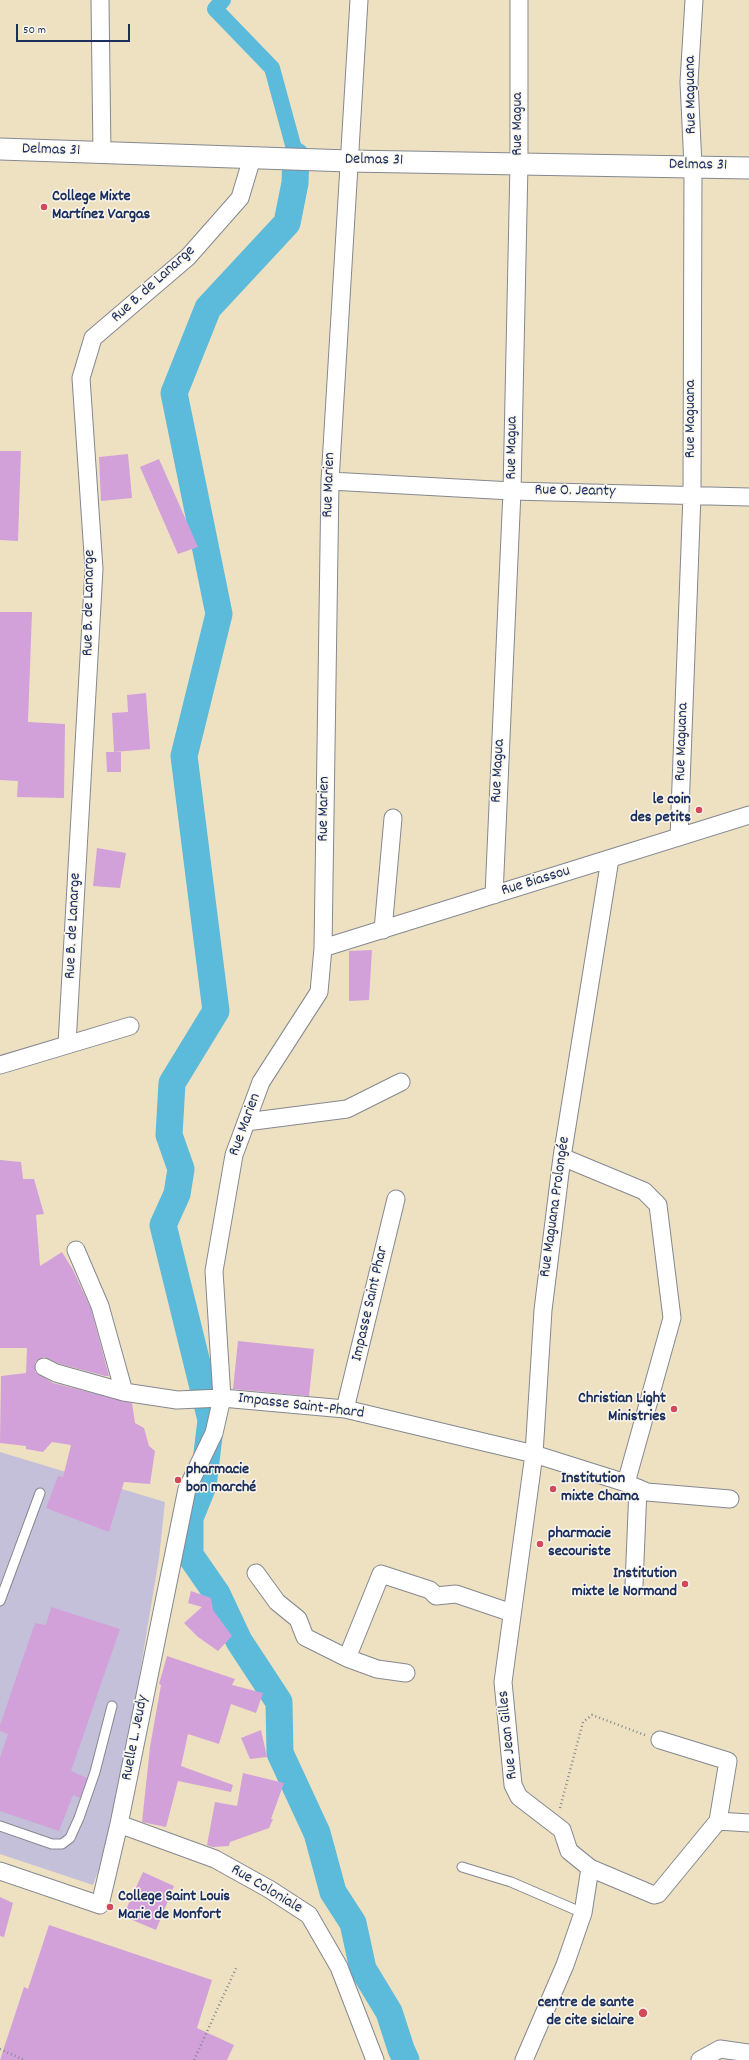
<!DOCTYPE html>
<html>
<head>
<meta charset="utf-8">
<style>
	body { margin:0 }
	#map { position:relative; width:749px; height:2060px; overflow:hidden; background:#eee1c1; font-family:Dekko,sans-serif }
	canvas { display:block }
	.scale { position:absolute; left:16px; top:24px; width:114px; height:18px; box-sizing:border-box; border:2px solid #1b2f5e; border-top:0; padding-left:5px; font-size:12px; line-height:14px; white-space:nowrap; color:#1b2f5e; -webkit-text-stroke:3px #fbf7ec; paint-order:stroke }
</style>
</head>
<body>
<div id="map">
<canvas width="749" height="2060"></canvas>
<div class="scale">50 m</div>
</div>
<script>
const g = document.querySelector('canvas').getContext('2d');
g.lineJoin = 'round';
function fillPath(path, color) {
  g.fillStyle = color;
  g.fill(path, 'evenodd');
}
function toPath(rows) {
  const path = new Path2D();
  for (const r of rows) {
    path.moveTo(r[0], r[1]);
    for (let i = 2; i < r.length; i += 2) path.lineTo(r[i], r[i + 1]);
  }
  return path;
}
function strokePath(path, color, width, dash) {
  g.strokeStyle = color;
  g.lineWidth = width;
  g.lineCap = dash ? 'butt' : 'round';
  g.setLineDash(dash || []);
  g.stroke(path);
}
function write(font, color, halo, rows, align = 'center') {
  g.font = font + ' Dekko,sans-serif';
  g.lineWidth = 3;
  g.setLineDash([]);
  g.textBaseline = 'middle';
  g.strokeStyle = halo;
  g.fillStyle = color;
  for (const [text, x, y, turn = 0] of rows) {
    g.save();
    g.translate(x, y);
    g.rotate((+turn || 0) * Math.PI / 180);
    g.textAlign = isNaN(turn) ? turn : align;
    if (halo) g.strokeText(text, 0, 0);
    g.fillText(text, 0, 0);
    g.restore();
  }
}
fillPath(toPath([
	[0,1452,165,1502,159,1558,114,1828,93,1885,0,1854]
]), '#c5c0da');
strokePath(toPath([
	[223,0,215,9,272,68,296,156]
]), '#5cbada', 16);
strokePath(toPath([
	[296,156,295,183,287,223,208,308,174,393,219,614,184,756,216,1011,172,1083,169,1135,181,1169,177,1194,163,1225,211,1420,203,1486,190,1518,190,1555,217,1594,239,1641,279,1702,280,1753,317,1833,333,1892,353,1923,363,1969,389,2012,401,2049,406,2060]
]), '#5cbada', 27);
fillPath(toPath([
	[0,451,21,451,18,541,0,540],
	[128,454,132,498,101,501,99,457],
	[159,459,198,547,178,554,140,467],
	[0,612,32,612,28,722,65,724,64,798,17,797,18,781,0,780],
	[146,693,150,749,114,752,112,713,128,712,127,695],
	[106,752,121,752,121,772,107,772],
	[97,848,126,853,120,888,93,886],
	[372,950,369,1000,349,1001,349,951],
	[0,1160,21,1162,23,1179,34,1179,44,1214,36,1215,40,1266,62,1252,73,1270,91,1309,109,1376,105,1376,60,1364,44,1357,35,1362,35,1372,53,1383,132,1403,135,1423,144,1428,149,1446,155,1451,150,1484,124,1482,109,1532,46,1508,58,1476,63,1477,71,1445,52,1442,43,1452,26,1449,26,1446,0,1443,1,1376,26,1373,27,1348,0,1348],
	[238,1341,314,1349,309,1396,233,1389],
	[191,1591,211,1598,213,1610,232,1636,218,1651,198,1637,184,1623,202,1607,188,1603],
	[51,1607,120,1629,71,1771,87,1778,80,1798,73,1795,59,1831,0,1811,0,1758,8,1734,0,1731,0,1725,35,1623,46,1625],
	[167,1656,235,1679,232,1685,263,1693,256,1713,231,1704,219,1744,188,1734,181,1766,233,1785,231,1792,178,1781,166,1827,142,1822,150,1747,161,1685,159,1684],
	[261,1730,267,1757,250,1759,241,1738],
	[243,1773,284,1783,271,1819,273,1819,269,1828,230,1842,229,1846,212,1847,207,1845,215,1802,237,1806],
	[143,1872,174,1886,156,1930,123,1916],
	[0,1897,13,1903,4,1937,0,1936],
	[49,1925,212,1980,197,2028,234,2045,227,2060,0,2060,24,1987,28,1989]
]), '#d2a1d9');
const service = toPath([
	[0,1601,40,1493],
	[0,1826,52,1844,62,1844,70,1838,79,1818,95,1772,112,1706],
	[462,1867,511,1882,583,1913]
]);
const minor = toPath([
	[100,0,102,153],
	[330,481,512,491,749,497],
	[679,837,692,495,693,166,689,82,694,0],
	[494,895,512,491,519,164,519,0],
	[383,930,393,818],
	[323,948,749,815],
	[67,1044,94,569,81,378,93,338,188,257,240,198,252,158],
	[0,1065,130,1026],
	[246,1122,347,1109,401,1082],
	[562,1157,644,1191,658,1205,672,1318,626,1483],
	[76,1250,100,1306,124,1392],
	[44,1367,56,1373,124,1392,177,1400,222,1398,345,1409,534,1454,626,1483,647,1492,730,1499],
	[345,1409,396,1199],
	[256,1573,277,1602,298,1619,305,1637,347,1658,381,1574,430,1590,436,1596,456,1594,512,1613],
	[634,1585,638,1488],
	[347,1658,377,1669,406,1673],
	[660,1740,728,1761,718,1821],
	[119,1824,215,1859,269,1889,309,1915,339,1967,375,2060],
	[590,1868,654,1895,658,1894,718,1821,749,1823],
	[0,1871,100,1905,119,1824,187,1489,214,1433,222,1398,214,1271,234,1155,261,1082,319,992,323,948,330,481,359,0],
	[524,2060,565,1965,583,1913,590,1868,569,1851,562,1830,519,1797,513,1785,503,1682,534,1454,543,1310,562,1157,610,859],
	[700,2060,720,2049,749,2053]
]);
const tertiary = toPath([
	[0,149,349,161,749,168]
]);
strokePath(service, '#848890', 11);
strokePath(minor, '#848890', 19);
strokePath(tertiary, '#848890', 23);
strokePath(toPath([
	[560,1808,583,1722,592,1715,645,1735],
	[0,2049,24,2060],
	[194,2060,237,1966]
]), '#848890', 2.5, [1, 3]);
strokePath(service, '#fff', 9);
strokePath(minor, '#fff', 17);
strokePath(tertiary, '#fff', 21);
for (const [x, y, r, color] of [
	[44,207,4,"#d1495b"],
	[699,810,4,"#d1495b"],
	[674,1409,4,"#d1495b"],
	[178,1480,4,"#d1495b"],
	[553,1489,4,"#d1495b"],
	[540,1544,4,"#d1495b"],
	[685,1584,4,"#d1495b"],
	[110,1907,4,"#d1495b"],
	[643,2013,5,"#d1495b"]
]) {
  const dot = new Path2D();
  dot.arc(x, y, r, 0, 2 * Math.PI);
  g.fillStyle = color;
  g.fill(dot);
  strokePath(dot, '#fbf7ec', 1.5);
}
write('16px', '#1b2f5e', '#fbf7ec', [
	["Rue Maguana",692,95,-91],
	["Rue Magua",519,124,-90],
	["Delmas 31",51,151,2],
	["Delmas 31",374,161,1],
	["Delmas 31",698,166,1],
	["Rue B. de Lanarge",154,285,-42],
	["Rue Maguana",692,419,-90],
	["Rue Magua",513,448,-89],
	["Rue Marien",330,485,-88],
	["Rue O. Jeanty",575,492,1],
	["Rue B. de Lanarge",90,603,-89],
	["Rue Maguana",683,742,-88],
	["Rue Magua",499,771,-87],
	["Rue Marien",325,809,-89],
	["Rue Biassou",536,882,-17],
	["Rue B. de Lanarge",74,926,-87],
	["Rue Marien",246,1125,-70],
	["Rue Maguana Prolongée",556,1207,-82],
	["Impasse Saint Phar",371,1304,-77],
	["Impasse Saint-Phard",301,1407,7],
	["Rue Jean Gilles",509,1735,-96],
	["Ruelle L. Jeudy",136,1738,-79],
	["Rue Coloniale",266,1890,31]
]);
write('bold 16px', '#1b2f5e', '#fbf7ec', [
	["College Mixte",52,198],
	["Martínez Vargas",52,216],
	["le coin",691,801,"right"],
	["des petits",691,819,"right"],
	["Christian Light",666,1400,"right"],
	["Ministries",666,1418,"right"],
	["pharmacie",186,1471],
	["bon marché",186,1489],
	["Institution",561,1480],
	["mixte Chama",561,1498],
	["pharmacie",548,1535],
	["secouriste",548,1553],
	["Institution",677,1575,"right"],
	["mixte le Normand",677,1593,"right"],
	["College Saint Louis",118,1898],
	["Marie de Monfort",118,1916],
	["centre de sante",634,2004,"right"],
	["de cite siclaire",634,2022,"right"]
], 'left');
</script>
</body>
</html>
